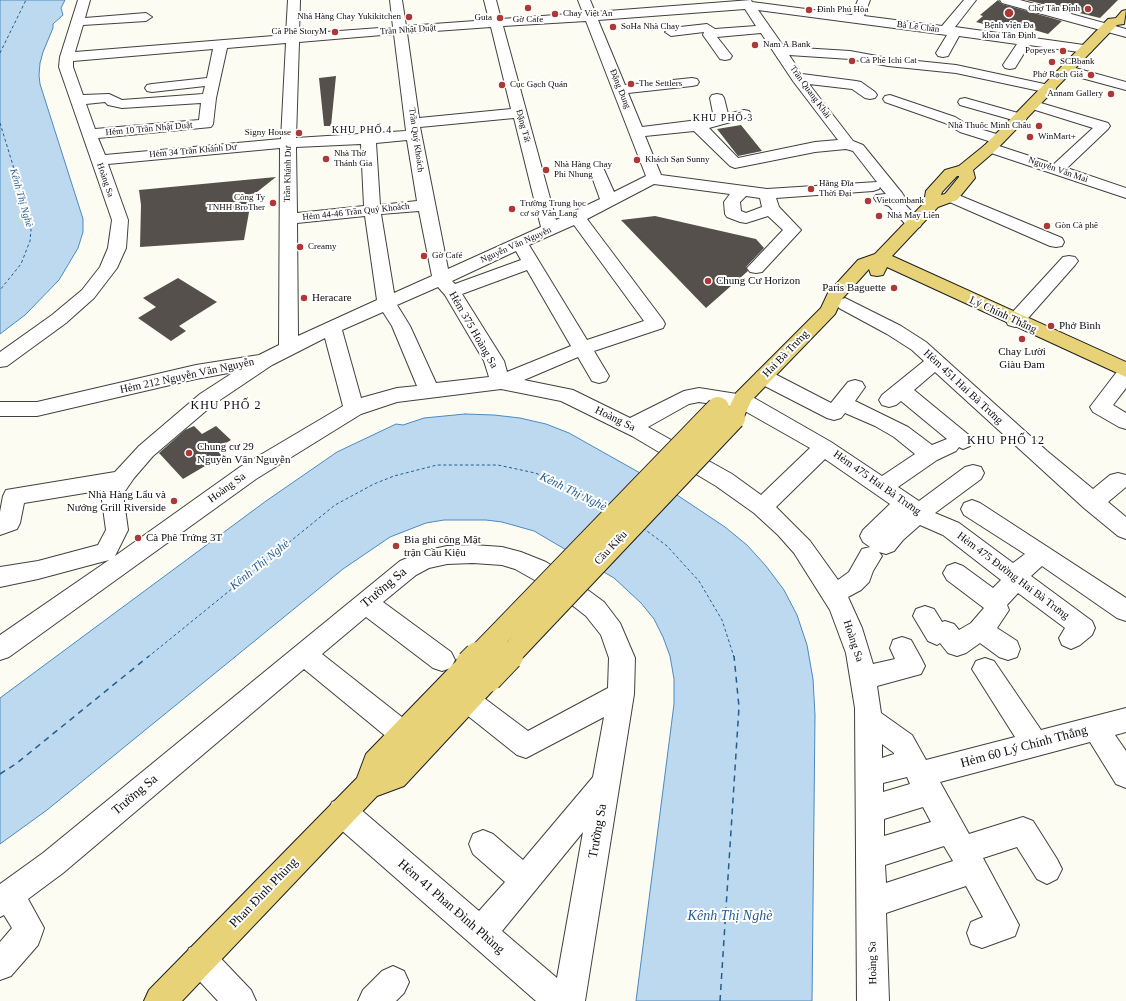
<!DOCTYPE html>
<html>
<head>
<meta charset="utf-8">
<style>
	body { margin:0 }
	canvas { display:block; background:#fdfcf2 }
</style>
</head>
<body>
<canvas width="1126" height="1001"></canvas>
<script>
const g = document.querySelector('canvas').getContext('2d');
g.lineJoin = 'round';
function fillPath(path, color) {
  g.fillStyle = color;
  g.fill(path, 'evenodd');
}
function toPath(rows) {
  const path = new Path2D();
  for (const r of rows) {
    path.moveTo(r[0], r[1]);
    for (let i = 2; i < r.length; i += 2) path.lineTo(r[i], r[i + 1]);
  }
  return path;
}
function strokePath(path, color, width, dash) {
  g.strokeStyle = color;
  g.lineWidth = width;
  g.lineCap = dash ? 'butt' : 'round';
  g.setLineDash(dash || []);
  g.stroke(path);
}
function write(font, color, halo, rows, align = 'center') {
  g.font = font + ' Georgia,serif';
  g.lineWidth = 4;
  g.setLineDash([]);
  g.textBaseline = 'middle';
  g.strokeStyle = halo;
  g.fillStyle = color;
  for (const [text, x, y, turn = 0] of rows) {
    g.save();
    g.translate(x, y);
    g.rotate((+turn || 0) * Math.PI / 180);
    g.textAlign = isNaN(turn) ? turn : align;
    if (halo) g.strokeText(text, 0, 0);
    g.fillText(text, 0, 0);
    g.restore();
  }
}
const water = toPath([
	[0,0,65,0,61,8,63,15,53,24,53,28,43,52,40,63,39,75,40,84,83,219,83,232,78,248,59,280,25,315,0,334,0,0],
	[465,414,494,415,520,418,546,424,569,433,665,487,725,527,747,545,766,566,784,590,797,615,807,645,813,679,815,715,812,1001,636,1001,674,704,674,679,670,656,663,637,654,619,641,603,614,578,534,531,502,522,486,520,444,520,426,523,390,537,343,569,47,810,0,844,0,698,266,501,337,452,396,424,403,425,424,418,465,414]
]);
fillPath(water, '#bcd9ef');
strokePath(water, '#4c8abd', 1);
strokePath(toPath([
	[0,53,26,0],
	[0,123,30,221,31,230,30,241,21,264,0,290],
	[643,528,667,546,699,581,722,620,734,657],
	[148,657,335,505,374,484,394,476,437,465,498,465,535,473,552,479,607,508]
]), '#265d91', 1, [3, 2.5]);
strokePath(toPath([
	[0,774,17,763,149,656],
	[720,1001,739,707,734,656]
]), '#265d91', 1.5, [6, 5]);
fillPath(toPath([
	[998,0,1002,4,1062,21,1048,34,1007,22,999,28,976,22,983,16,980,15],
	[1026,0,1118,0,1100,18],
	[336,76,331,126,324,126,319,78],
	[741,125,762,151,738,156,717,129],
	[276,177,257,192,251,201,244,240,140,247,141,205,139,190],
	[655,216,756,239,764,248,746,267,748,271,706,308,621,220],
	[178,278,217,302,179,326,186,331,171,341,138,318,156,307,143,298],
	[194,426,202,434,216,426,231,440,216,449,222,456,183,479,159,453,185,430]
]), '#56504c');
const minor = toPath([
	[78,0,90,0,85,18,146,13,152,17,146,21,83,25,75,52,286,35,288,0,300,0,299,34,393,27,390,0,402,0,406,26,489,20,484,0,496,0,501,19,583,13,578,0,590,0,595,12,751,0,752,2,852,15,858,0,870,0,864,16,942,26,964,0,976,0,955,27,1091,46,1093,49,1091,52,1086,53,1029,45,1015,68,1010,69,1005,68,1003,65,1017,44,959,36,948,56,943,57,938,56,936,53,947,35,758,10,784,47,850,51,888,58,956,65,1049,85,1054,86,1056,89,1054,92,1049,93,956,73,888,66,850,59,789,55,802,74,856,81,861,82,875,92,877,95,875,98,870,99,865,98,852,89,809,84,853,141,863,145,902,193,904,196,903,202,922,223,920,227,914,228,908,227,889,206,876,201,874,198,876,195,886,194,880,187,879,189,873,191,776,198,779,207,801,230,762,272,756,273,750,272,747,268,783,230,768,216,746,223,740,222,727,217,725,214,724,202,730,194,654,184,587,219,663,320,665,324,663,328,594,351,609,376,606,381,599,383,592,381,578,357,524,380,573,390,630,418,684,391,699,388,737,394,742,393,749,395,831,442,882,476,915,454,894,437,875,426,845,413,841,418,834,420,827,418,757,382,754,377,757,372,764,370,771,372,831,403,848,382,855,380,862,382,865,387,855,401,908,427,932,445,947,439,901,401,896,405,889,407,882,405,879,400,882,395,924,361,912,350,887,334,839,308,836,304,839,300,845,298,901,326,926,342,1047,451,1093,489,1110,475,1118,473,1126,475,1126,487,1108,502,1126,517,1126,539,1118,536,1084,508,935,372,914,390,970,436,973,441,970,446,963,449,959,447,956,451,937,460,898,487,919,501,965,467,973,465,981,467,984,473,981,479,935,513,959,523,1013,563,1025,554,964,515,961,509,964,503,972,500,980,503,1126,598,1126,621,1117,618,1042,566,1031,576,1092,621,1095,628,1092,635,1080,645,1071,649,1062,645,1059,638,1065,628,1018,593,1007,605,1009,610,997,628,1017,641,1020,649,1017,657,1008,660,999,657,980,643,966,653,957,656,948,653,940,643,937,645,928,641,913,616,916,609,925,606,934,609,942,622,945,621,954,624,959,630,971,623,984,608,947,580,943,573,947,566,955,563,963,566,993,588,1001,580,943,535,920,525,903,540,894,551,886,554,879,552,882,556,873,571,869,582,861,590,848,597,862,628,873,664,895,659,890,648,893,640,902,637,911,640,921,658,925,666,921,674,877,686,881,713,912,735,926,760,1015,737,972,669,976,661,985,658,994,661,1041,730,1126,708,1126,732,1115,735,1126,751,1126,788,1116,784,1090,742,940,782,969,834,1023,817,1033,821,1057,859,1062,869,1057,879,1047,884,1037,879,1017,847,983,858,1019,925,1015,936,982,948,971,944,967,933,971,922,983,917,966,886,886,913,889,1001,857,1001,855,708,846,653,830,610,794,553,778,535,754,513,716,486,632,436,561,401,501,389,397,402,361,414,256,479,9,657,0,660,0,635,109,560,38,579,0,587,0,567,38,561,98,545,106,530,101,493,103,490,24,503,20,523,17,529,0,535,0,512,3,496,6,490,115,472,139,446,200,394,234,372,196,379,37,416,0,416,0,402,37,402,196,365,259,355,279,345,280,148,108,164,128,220,126,248,117,268,94,298,66,323,7,366,0,367,0,352,52,315,82,290,100,267,108,248,112,220,59,67,60,57,78,0],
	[745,9,756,26,715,29,707,24,671,28,665,32,671,36,704,32,703,35,720,59,725,60,730,59,732,56,717,37,761,33,793,81,838,140,815,142,738,158,709,128,749,117,751,114,749,111,744,110,728,114,724,98,722,95,717,94,712,95,710,98,714,118,642,127,628,93,692,86,697,85,699,82,697,79,692,78,625,85,598,20,745,9],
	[586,21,646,176,614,192,601,163,591,163,588,166,600,199,556,220,503,26,586,21],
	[491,27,511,109,419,118,407,33,491,27],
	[394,34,406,131,296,138,299,42,394,34],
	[286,43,281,139,105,155,98,138,211,127,213,124,216,98,227,48,286,43],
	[213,49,207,78,152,84,147,85,145,88,147,91,152,92,205,86,203,94,122,100,109,94,83,95,73,67,73,61,213,49],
	[105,102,108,105,122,108,201,103,199,120,95,129,86,104,105,102],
	[514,118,541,227,448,269,420,127,514,118],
	[694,131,730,166,735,168,815,152,846,149,853,151,877,182,767,189,661,175,645,136,694,131],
	[407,140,417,201,380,205,376,143,407,140],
	[361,144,364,206,297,213,296,147,361,144],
	[746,196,760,198,762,207,746,213,741,211,740,202,746,196],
	[419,211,432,276,394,293,381,214,419,211],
	[365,216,377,300,298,336,297,223,365,216],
	[574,225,644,321,587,340,529,245,574,225],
	[516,251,521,260,455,284,452,281,516,251],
	[527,270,571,346,507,372,504,361,462,294,527,270],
	[438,287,445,295,484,361,489,377,436,383,410,326,397,305,438,287],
	[383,312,392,326,417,386,397,388,361,398,342,330,383,312],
	[325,338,343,406,240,467,115,556,128,530,123,494,134,478,153,456,214,404,272,365,325,338],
	[699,402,732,407,736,406,810,448,761,495,732,474,648,427,689,404,699,402],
	[825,459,890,504,863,530,860,536,863,542,870,547,862,549,849,572,838,580,810,541,776,507,825,459],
	[882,744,894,753,894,754,882,758,882,744],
	[907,777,910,784,883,792,883,783,907,777],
	[923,807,931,822,884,836,884,819,923,807],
	[944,846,953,861,886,883,885,865,944,846],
	[1000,0,1020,0,1126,29,1126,37,1002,3,1000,0],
	[1068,66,1126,82,1126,90,1063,73,1061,70,1063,67,1068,66],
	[890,95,955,117,970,126,1003,136,1006,139,1003,142,998,144,960,132,945,123,885,102,883,99,885,96,890,95],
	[965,98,1025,115,1027,118,1025,121,1020,122,960,105,958,102,960,99,965,98],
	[1034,101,1108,123,1110,126,1108,129,1067,168,1126,188,1126,198,985,151,982,148,985,145,990,143,1054,164,1093,128,1029,108,1027,105,1029,102,1034,101],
	[951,192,1062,238,1064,242,1062,246,1056,247,1050,246,945,200,943,197,945,194,951,192],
	[1069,256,1075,257,1078,261,1075,265,1022,325,1015,327,1008,325,1006,321,1008,317,1063,257,1069,256],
	[1126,367,1126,388,1113,405,1126,413,1126,429,1119,427,1093,412,1090,407,1119,369,1126,367],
	[473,545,502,547,521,552,546,562,570,577,604,602,620,623,635,658,634,694,585,1001,536,1001,332,822,328,812,332,802,342,798,352,802,479,911,505,882,473,854,469,844,473,834,483,830,493,834,523,860,593,777,604,717,526,758,517,755,458,708,454,700,458,692,467,688,476,692,528,731,608,688,609,658,601,635,586,616,554,591,515,569,502,565,473,563,447,564,429,568,416,575,383,602,451,652,455,660,451,668,442,671,433,668,366,617,322,654,412,725,416,734,412,743,403,746,394,743,304,669,63,873,28,899,44,928,42,934,38,945,11,976,0,980,0,942,12,928,4,915,0,917,0,884,43,853,400,561,424,551,447,546,473,545],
	[583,832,557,978,502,931,583,832],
	[200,944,211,948,251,990,256,1001,218,1001,189,970,185,959,189,948,200,944],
	[393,966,404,971,409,982,404,993,396,1001,358,1001,363,990,382,971,393,966]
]);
const major = toPath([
	[1126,10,1124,24,1117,25,995,151,973,170,975,178,957,200,938,207,892,256,1126,362,1126,377,887,267,883,275,877,276,871,275,869,269,842,299,835,314,751,401,741,423,734,425,727,423,724,418,736,393,821,308,828,293,858,260,875,254,924,203,926,191,945,170,959,166,985,145,1108,19,1116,18,1122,11,1126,10],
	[957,176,959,176,959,177,945,194,941,195,942,192,957,176],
	[470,653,479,656,483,664,480,670,488,667,497,670,501,678,497,686,404,786,377,796,182,1001,144,1001,149,990,357,778,366,754,461,656,470,653]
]);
strokePath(minor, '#414141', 2);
strokePath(major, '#1f1f1f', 2);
fillPath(minor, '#fff');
fillPath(major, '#e8d277');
const majorBridgeFar1 = toPath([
	[477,657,718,408],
	[508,657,734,418]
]);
const majorBridge = toPath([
	[470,664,478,656],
	[488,678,509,656]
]);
strokePath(majorBridgeFar1, '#1f1f1f', 24, []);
strokePath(majorBridge, '#1f1f1f', 30, []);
strokePath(majorBridgeFar1, '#e8d277', 22);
strokePath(majorBridge, '#e8d277', 28);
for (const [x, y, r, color] of [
	[528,8,4,"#ae3837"],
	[1088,9,4,"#ae3837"],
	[809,10,4,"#ae3837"],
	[1009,13,5,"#ae3837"],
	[555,14,4,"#ae3837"],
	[409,17,4,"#ae3837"],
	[500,18,4,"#ae3837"],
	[613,27,4,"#ae3837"],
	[335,32,4,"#ae3837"],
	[755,45,4,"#ae3837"],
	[1063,51,4,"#ae3837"],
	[852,61,4,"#ae3837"],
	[1052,62,4,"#ae3837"],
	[1091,75,4,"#ae3837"],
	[631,84,4,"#ae3837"],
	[502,85,4,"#ae3837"],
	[1111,94,4,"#ae3837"],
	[1039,126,4,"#ae3837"],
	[299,133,4,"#ae3837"],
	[1030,137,4,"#ae3837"],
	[326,159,4,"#ae3837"],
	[637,160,4,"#ae3837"],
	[546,170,4,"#ae3837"],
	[811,189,4,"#ae3837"],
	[868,201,4,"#ae3837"],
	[273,203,4,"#ae3837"],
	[512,209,4,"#ae3837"],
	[879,216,4,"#ae3837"],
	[1047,226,4,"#ae3837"],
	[300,247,4,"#ae3837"],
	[424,256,4,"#ae3837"],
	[708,281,4,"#ae3837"],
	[894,288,4,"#ae3837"],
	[304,298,4,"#ae3837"],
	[1051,326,4,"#ae3837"],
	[1022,339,4,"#ae3837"],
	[189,453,4,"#ae3837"],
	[174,501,4,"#ae3837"],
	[138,538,4,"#ae3837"],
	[396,546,4,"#ae3837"]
]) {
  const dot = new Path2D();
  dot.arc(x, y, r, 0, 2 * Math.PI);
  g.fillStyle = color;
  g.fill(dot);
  strokePath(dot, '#fff', 1.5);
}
write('9px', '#0e0e0e', '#fff', [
	["Chợ Tân Định",1080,9,"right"],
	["Đình Phú Hòa",817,10],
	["Chay Việt An",563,14],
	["Nhà Hàng Chay Yukikitchen",401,17,"right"],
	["Guta",492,18,"right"],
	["Gờ Cafe",528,20,"center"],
	["Bệnh viện Đa",1009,26,"center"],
	["khoa Tân Định",1009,36,"center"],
	["SoHa Nhà Chay",621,27],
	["Cà Phê StoryM",327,32,"right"],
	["Nam A Bank",763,45],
	["Popeyes",1055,51,"right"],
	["Cà Phê Ichi Cat",860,61],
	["SCBbank",1060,62],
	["Phở Rạch Giá",1083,75,"right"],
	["The Settlers",639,84],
	["Cục Gạch Quán",510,85],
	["Annam Gallery",1103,94,"right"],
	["Nhà Thuốc Minh Châu",1031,126,"right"],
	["Signy House",291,133,"right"],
	["WinMart+",1038,137],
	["Nhà Thờ",334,154],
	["Thánh Gia",334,164],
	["Khách Sạn Sunny",645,160],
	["Nhà Hàng Chay",554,165],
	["Phi Nhung",554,175],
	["Hãng Đĩa",819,184],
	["Thời Đại",819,194],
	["Công Ty",265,198,"right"],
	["TNHH BroTher",265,208,"right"],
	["Vietcombank",876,201],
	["Trường Trung học",520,204],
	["cơ sở Văn Lang",520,214],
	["Nhà May Liên",887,216],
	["Gòn Cà phê",1055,226],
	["Creamy",308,247],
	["Gờ Café",432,256]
], 'left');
write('9px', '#0e0e0e', '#fff', [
	["Bà Lê Chân",918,27,7],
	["Trần Nhật Duật",408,30,-4],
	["Đặng Dung",620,89,68],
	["Trần Quang Khải",810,92,54],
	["Ðặng Tất",523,126,75],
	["Hẻm 10 Trần Nhật Duật",149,129,-5],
	["Trần Quý Khoách",416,140,82],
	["Hẻm 34 Trần Khánh Dư",193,151,-5],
	["Nguyễn Văn Mai",1058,170,19],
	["Trần Khánh Dư",288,174,-89],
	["Hoàng Sa",105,180,71],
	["Hẻm 44-46 Trần Quý Khoách",356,212,-6],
	["Nguyễn Văn Nguyễn",516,245,-24]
]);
g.letterSpacing = '1px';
write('10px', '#0e0e0e', '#fff', [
	["KHU PHỐ 3",723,118],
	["KHU PHỐ 4",362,130]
]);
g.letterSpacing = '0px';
write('italic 10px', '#265d91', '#fff', [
	["Kênh Thị Nghè",21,198,74]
]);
write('11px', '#0e0e0e', '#fff', [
	["Chung Cư Horizon",716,281],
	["Paris Baguette",886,288,"right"],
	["Heracare",312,298],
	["Phở Bình",1059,326],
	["Chay Lười",1022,352,"center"],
	["Giàu Đam",1022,365,"center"],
	["Chung cư 29",197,447],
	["Nguyễn Văn Nguyễn",197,460],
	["Nhà Hàng Lẩu và",166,495,"right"],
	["Nướng Grill Riverside",166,508,"right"],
	["Cà Phê Trứng 3T",146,538],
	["Bia ghi công Mặt",404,540],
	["trận Cầu Kiệu",404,553]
], 'left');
write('11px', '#0e0e0e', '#fff', [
	["Lý Chính Thắng",1003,315,25],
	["Hẻm 375 Hoàng Sa",473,330,60],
	["Hai Bà Trưng",786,354,-46],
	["Hẻm 212 Nguyễn Văn Nguyễn",187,376,-12],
	["Hẻm 451 Hai Bà Trưng",963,387,43],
	["Hoàng Sa",615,419,26],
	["Hẻm 475 Hai Bà Trưng",877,483,35],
	["Hoàng Sa",227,488,-36],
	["Cầu Kiệu",611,548,-47],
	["Hẻm 475 Đường Hai Bà Trưng",1013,576,37],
	["Hoàng Sa",853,641,72],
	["Hoàng Sa",873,963,-91]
]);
g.letterSpacing = '1px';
write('12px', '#0e0e0e', '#fff', [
	["KHU PHỐ 2",226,406],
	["KHU PHỐ 12",1006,441]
]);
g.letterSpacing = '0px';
write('italic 12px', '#265d91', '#fff', [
	["Kênh Thị Nghè",573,492,26],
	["Kênh Thị Nghè",260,565,-39]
]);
write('13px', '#0e0e0e', '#fff', [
	["Trường Sa",384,588,-40],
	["Hẻm 60 Lý Chính Thắng",1024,747,-15],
	["Trường Sa",135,795,-40],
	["Trường Sa",598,831,-80],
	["Phan Đình Phùng",264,893,-46],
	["Hẻm 41 Phan Đình Phùng",451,907,41]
]);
write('italic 14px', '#265d91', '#fff', [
	["Kênh Thị Nghè",730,916]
]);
</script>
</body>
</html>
